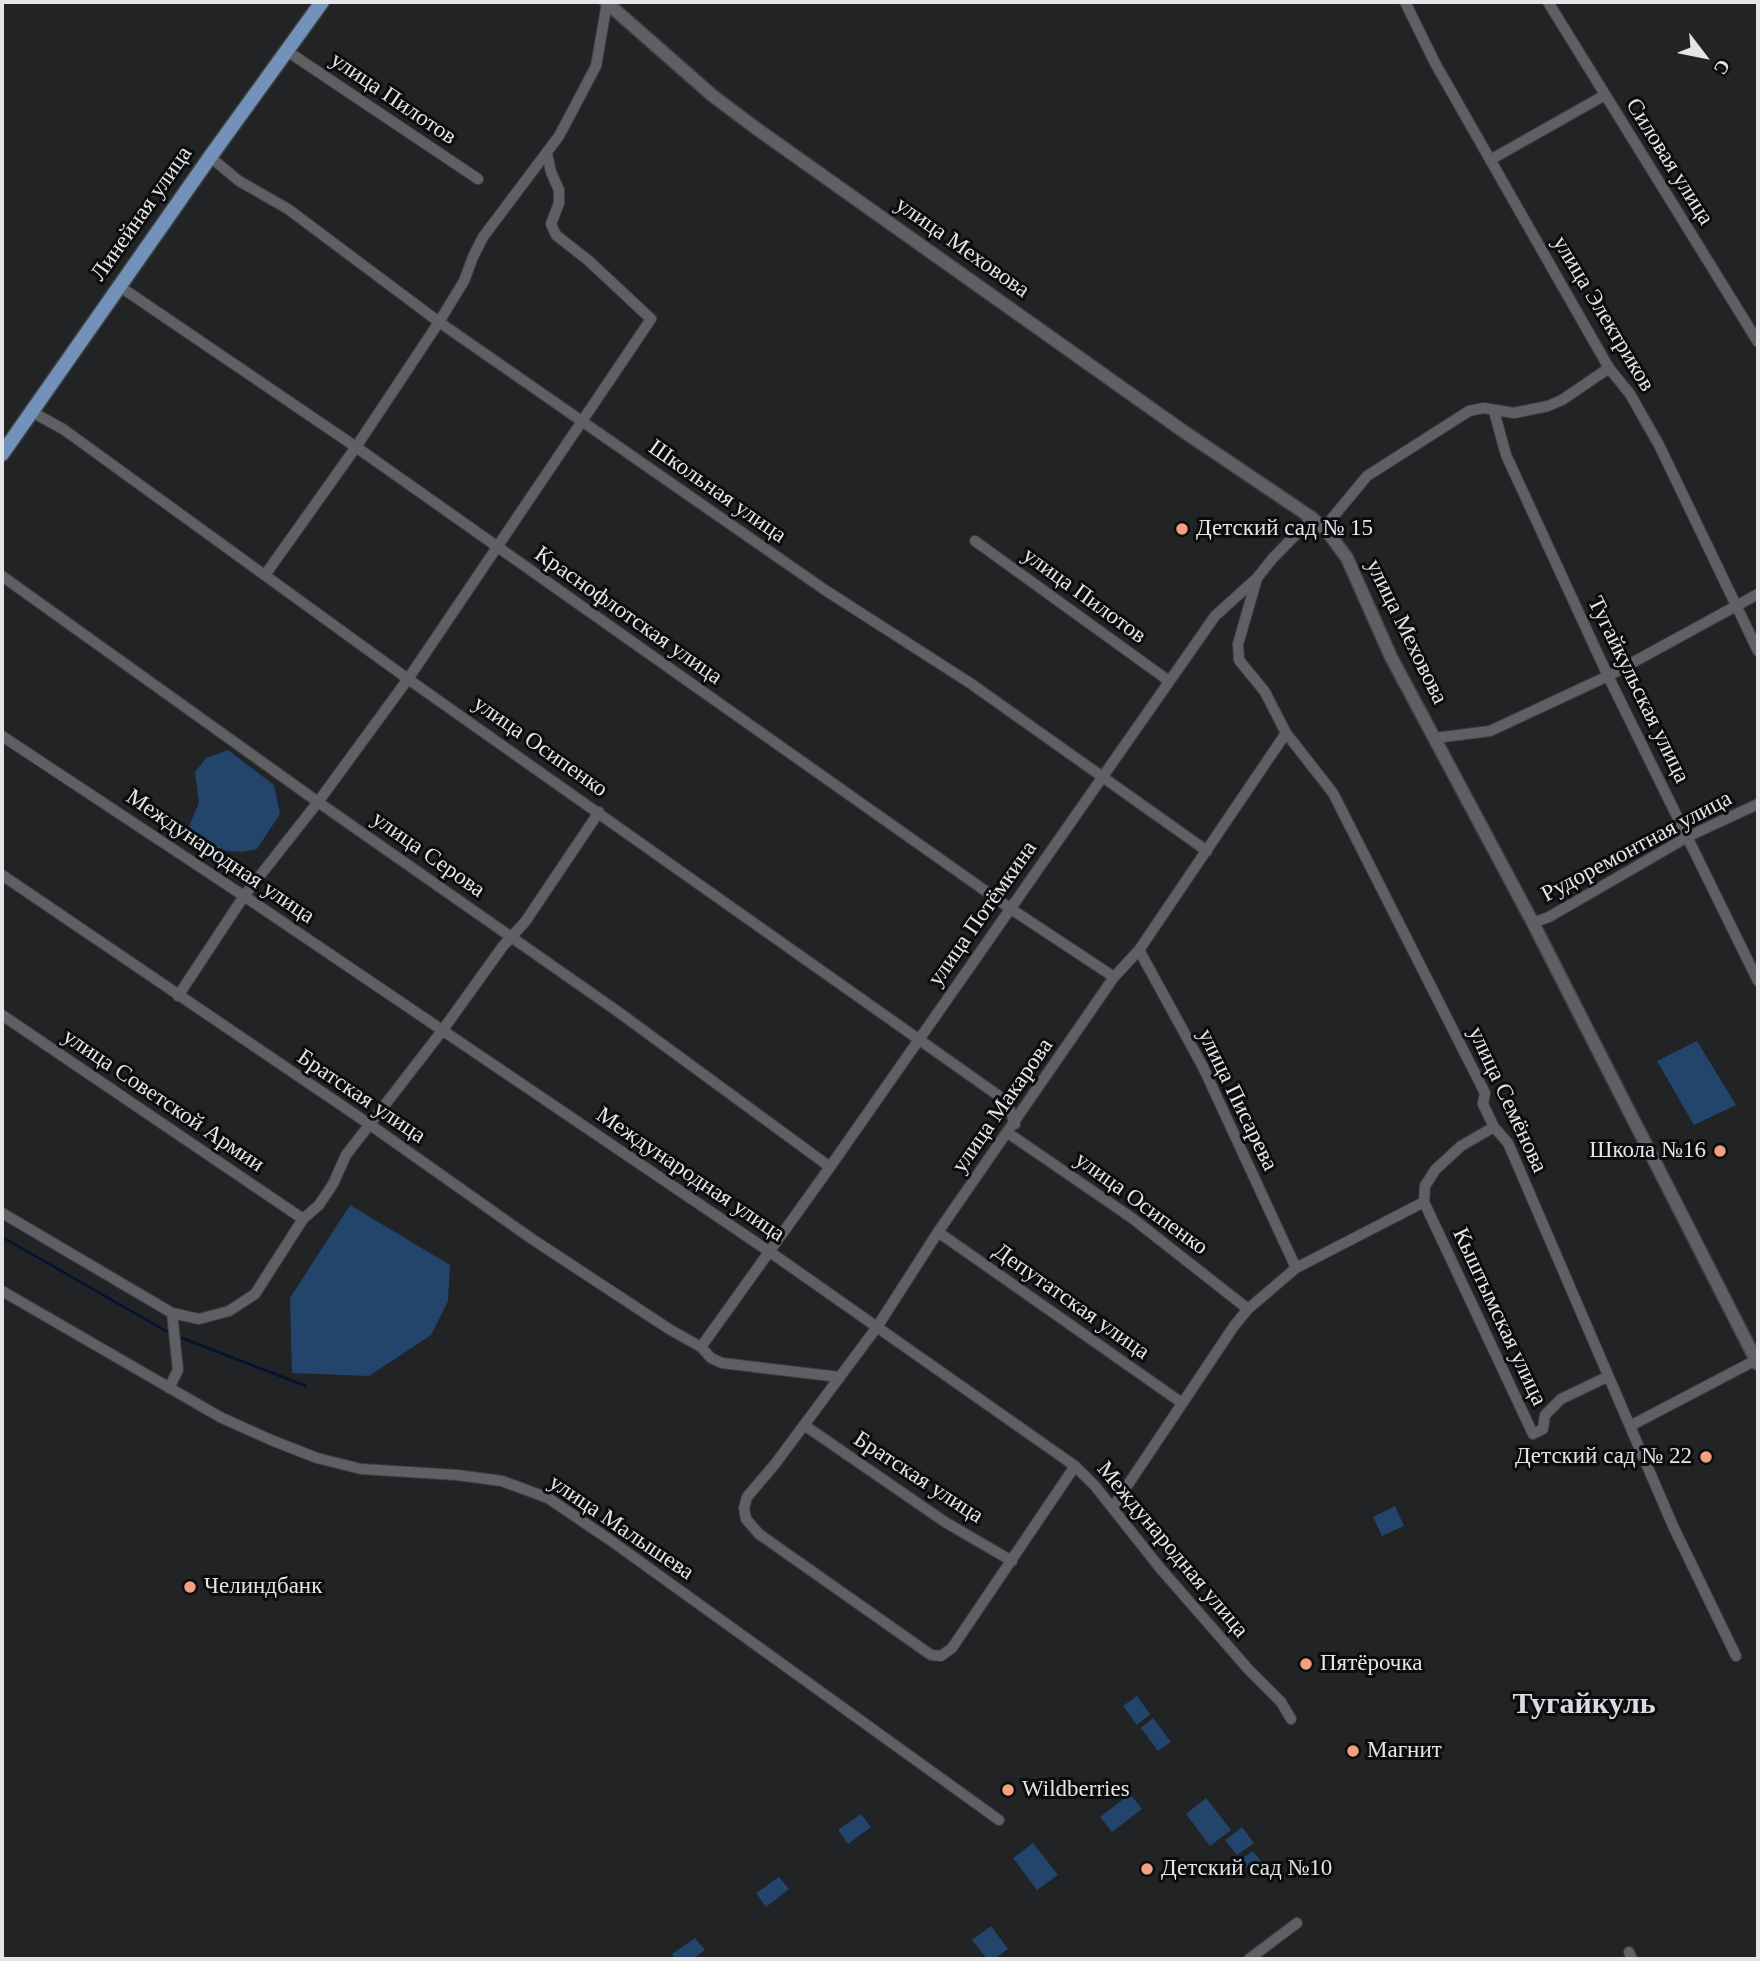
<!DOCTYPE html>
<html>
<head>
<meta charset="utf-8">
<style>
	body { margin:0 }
	#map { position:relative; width:1760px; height:1961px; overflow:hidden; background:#212325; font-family:"Times New Roman",serif }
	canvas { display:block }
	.frame { position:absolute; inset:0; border:4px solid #e3e5e6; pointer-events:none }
	.north { position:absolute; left:1669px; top:21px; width:70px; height:70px; -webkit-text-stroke:5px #0b0c0d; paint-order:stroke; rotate:122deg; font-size:19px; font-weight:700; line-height:28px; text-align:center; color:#e3e5e6 }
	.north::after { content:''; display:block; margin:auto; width:24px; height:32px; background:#e3e5e6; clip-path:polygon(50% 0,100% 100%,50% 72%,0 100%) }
</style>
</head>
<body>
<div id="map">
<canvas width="1760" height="1961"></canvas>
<div class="frame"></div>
<div class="north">С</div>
</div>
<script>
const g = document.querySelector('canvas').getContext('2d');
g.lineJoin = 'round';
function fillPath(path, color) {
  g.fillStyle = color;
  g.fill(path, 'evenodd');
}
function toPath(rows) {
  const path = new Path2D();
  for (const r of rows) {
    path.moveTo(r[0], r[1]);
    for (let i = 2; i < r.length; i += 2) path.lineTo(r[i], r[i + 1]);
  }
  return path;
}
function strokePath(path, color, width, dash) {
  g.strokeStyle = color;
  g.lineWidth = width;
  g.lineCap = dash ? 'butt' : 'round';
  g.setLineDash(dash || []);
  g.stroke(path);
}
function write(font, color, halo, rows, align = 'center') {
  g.font = font + ' "Times New Roman",serif';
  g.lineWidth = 6;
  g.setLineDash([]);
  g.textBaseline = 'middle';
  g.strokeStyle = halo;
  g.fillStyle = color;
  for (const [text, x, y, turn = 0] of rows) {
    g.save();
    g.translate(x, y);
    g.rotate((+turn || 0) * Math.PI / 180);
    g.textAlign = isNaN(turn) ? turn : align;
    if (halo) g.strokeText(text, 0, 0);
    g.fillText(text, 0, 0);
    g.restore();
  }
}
fillPath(toPath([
	[228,750,274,785,280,814,257,849,242,852,203,849,187,831,199,803,195,772,206,758],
	[1697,1041,1736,1105,1694,1125,1657,1061],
	[350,1205,450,1265,448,1301,431,1335,369,1376,292,1373,290,1298],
	[1395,1506,1404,1526,1382,1536,1373,1517],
	[1137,1696,1150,1714,1137,1725,1123,1706],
	[1153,1718,1171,1742,1158,1751,1141,1728],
	[1130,1794,1142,1809,1112,1832,1100,1817],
	[1206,1798,1231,1830,1210,1846,1186,1814],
	[861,1814,871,1827,848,1844,838,1830],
	[1242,1827,1254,1843,1237,1855,1225,1840],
	[1033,1843,1058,1875,1037,1890,1013,1858],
	[1253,1851,1263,1864,1251,1873,1241,1859],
	[779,1877,789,1889,766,1907,756,1893],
	[991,1926,1008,1949,994,1959,987,1959,972,1940],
	[695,1938,705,1950,693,1959,676,1959,672,1954]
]), '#23446b');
strokePath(toPath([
	[2,1237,166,1331],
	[182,1338,306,1386]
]), '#001432', 2.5);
const minor = toPath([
	[1405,2,1435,63,1609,368,1630,394,1659,445,1758,651],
	[1548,2,1758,342],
	[287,51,478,179],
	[210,157,239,181,288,209,439,322,825,590,970,683,1207,851],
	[1490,160,1605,95],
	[119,286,356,447,1011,909,1114,977],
	[1494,411,1506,455,1608,676,1758,981],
	[32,412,63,429,408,679,999,1096,1009,1108,1015,1124],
	[1324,528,1367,476,1469,411,1483,408,1514,413,1548,406,1562,400,1609,368],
	[975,541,1169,681],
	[265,575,356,447,439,322,464,281,473,257,483,237,559,136,596,66,607,3],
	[2,576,318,802,617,1011,830,1167],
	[1257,578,1238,644,1239,660,1265,692,1286,733,1333,793,1485,1093,1483,1104,1494,1127,1508,1143,1673,1526,1736,1656],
	[2,736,244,896,770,1252,1075,1466,1095,1486,1160,1568,1249,1670,1281,1702,1291,1719],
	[1435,738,1490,731,1608,676,1758,594],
	[2,875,369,1124,532,1239,669,1329,701,1347,711,1358,722,1363,839,1377],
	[1533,923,1549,917,1689,836,1758,804],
	[1139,950,1203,1067,1296,1268],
	[178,996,244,896,318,802,408,679,651,319,589,261,556,235,551,224,559,203,559,190,551,172,547,154],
	[2,1015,303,1219],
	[1008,1133,1132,1218,1248,1309],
	[1424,1202,1533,1434,1543,1429,1545,1415,1561,1399,1607,1377],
	[1424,1202,1425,1186,1435,1170,1461,1146,1494,1127],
	[2,1213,172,1313,178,1370,169,1388],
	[938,1232,1182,1403],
	[2,1291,220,1417,271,1440,317,1458,361,1469,457,1475,502,1481,548,1498,610,1540,999,1820],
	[172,1313,199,1319,229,1311,255,1294,303,1219,319,1205,333,1184,346,1155,442,1031,503,946,525,922,599,812],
	[701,1347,830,1167,1215,616,1257,578,1273,558,1312,518],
	[804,1425,945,1522,1012,1561],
	[1630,1426,1758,1359],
	[1075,1466,952,1648,941,1656,931,1655,759,1534,746,1519,744,1508,747,1497,775,1464,877,1327,938,1232,1114,977,1139,950,1286,733],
	[1113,1507,1234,1326,1248,1309,1296,1268,1424,1202],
	[1629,1952,1632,1959],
	[1249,1959,1297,1923]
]);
const tertiary = toPath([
	[606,2,713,96,757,129,1183,431,1312,518,1330,535,1347,558,1391,657,1533,923,1758,1364]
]);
const primary = toPath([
	[2,454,210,157,322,2]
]);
strokePath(minor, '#3e4042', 12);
strokePath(tertiary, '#3e4042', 15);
strokePath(primary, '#3e4042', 17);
strokePath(minor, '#5e6063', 10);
strokePath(tertiary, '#5e6063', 12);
strokePath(primary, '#7392b9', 14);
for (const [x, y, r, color] of [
	[1182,529,7,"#f2a17e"],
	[1720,1151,7,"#f2a17e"],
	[1706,1457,7,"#f2a17e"],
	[190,1587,7,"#f2a17e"],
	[1306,1664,7,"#f2a17e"],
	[1353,1751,7,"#f2a17e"],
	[1008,1790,7,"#f2a17e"],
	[1147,1869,7,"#f2a17e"]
]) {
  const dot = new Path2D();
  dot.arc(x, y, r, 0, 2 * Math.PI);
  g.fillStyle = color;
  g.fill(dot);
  strokePath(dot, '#0b0c0d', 2.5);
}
write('23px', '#e3e5e6', '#0b0c0d', [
	["улица Пилотов",393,99,34],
	["Силовая улица",1669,162,58],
	["Линейная улица",142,214,-55],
	["улица Меховова",962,248,35],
	["улица Электриков",1603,314,59],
	["Школьная улица",717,492,35],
	["улица Пилотов",1084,596,36],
	["Краснофлотская улица",628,616,35],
	["улица Меховова",1406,632,64],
	["Тугайкульская улица",1638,690,64],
	["улица Осипенко",540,747,35],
	["Рудоремонтная улица",1637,847,-28],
	["улица Серова",428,855,35],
	["Международная улица",220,857,34],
	["улица Потёмкина",983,914,-55],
	["Братская улица",361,1097,34],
	["улица Писарева",1237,1100,64],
	["улица Семёнова",1507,1100,65],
	["улица Советской Армии",163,1101,34],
	["улица Макарова",1003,1106,-55],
	["Международная улица",690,1175,34],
	["улица Осипенко",1141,1204,36],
	["Депутатская улица",1071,1302,35],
	["Кыштымская улица",1499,1317,65],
	["Братская улица",918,1478,33],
	["улица Малышева",621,1528,34],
	["Международная улица",1172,1550,50]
]);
write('23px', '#e3e5e6', '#0b0c0d', [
	["Детский сад № 15",1196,529],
	["Школа №16",1706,1151,"right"],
	["Детский сад № 22",1692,1457,"right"],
	["Челиндбанк",204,1587],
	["Пятёрочка",1320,1664],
	["Магнит",1367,1751],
	["Wildberries",1022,1790],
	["Детский сад №10",1161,1869]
], 'left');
write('bold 30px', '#d9dbdf', '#0b0c0d', [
	["Тугайкуль",1584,1705]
]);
</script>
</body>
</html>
